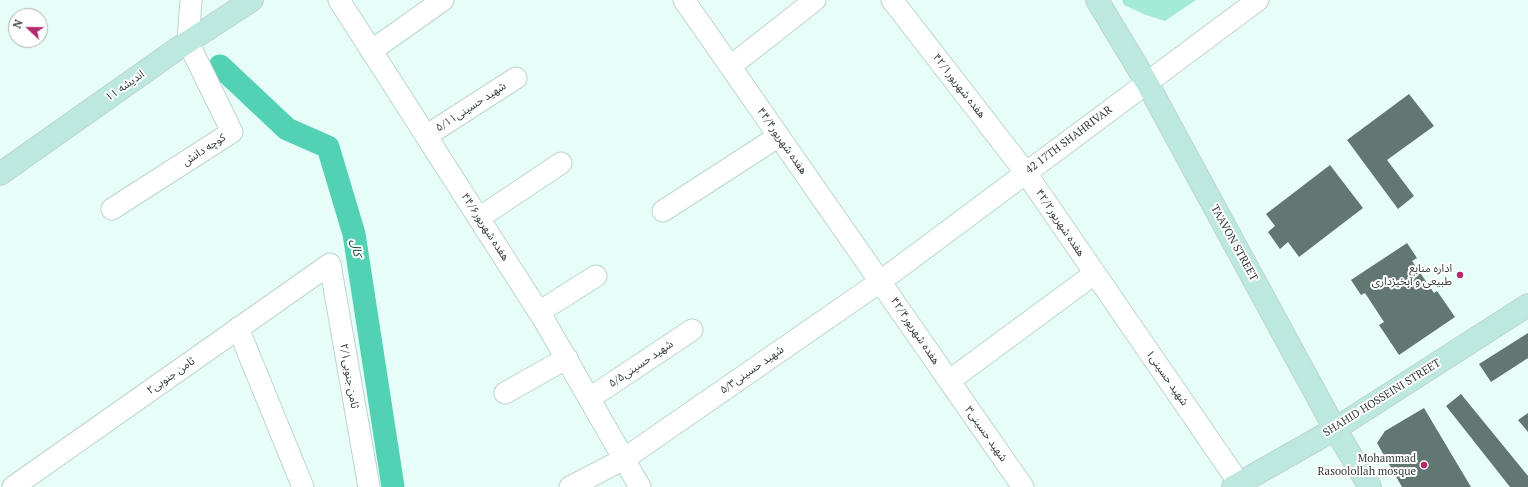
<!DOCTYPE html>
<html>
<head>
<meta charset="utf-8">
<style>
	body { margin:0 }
	#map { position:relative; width:1528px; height:487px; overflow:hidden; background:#e6fef7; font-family:"PT Serif",serif }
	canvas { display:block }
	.north { position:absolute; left:8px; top:8px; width:40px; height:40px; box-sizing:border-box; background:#fff; border:1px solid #adb1af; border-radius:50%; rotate:292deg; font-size:11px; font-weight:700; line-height:16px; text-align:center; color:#323b38 }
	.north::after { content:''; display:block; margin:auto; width:14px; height:18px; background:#b12a6c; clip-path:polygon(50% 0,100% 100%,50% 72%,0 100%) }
</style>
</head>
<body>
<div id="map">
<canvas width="1528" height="487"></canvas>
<div class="north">N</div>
</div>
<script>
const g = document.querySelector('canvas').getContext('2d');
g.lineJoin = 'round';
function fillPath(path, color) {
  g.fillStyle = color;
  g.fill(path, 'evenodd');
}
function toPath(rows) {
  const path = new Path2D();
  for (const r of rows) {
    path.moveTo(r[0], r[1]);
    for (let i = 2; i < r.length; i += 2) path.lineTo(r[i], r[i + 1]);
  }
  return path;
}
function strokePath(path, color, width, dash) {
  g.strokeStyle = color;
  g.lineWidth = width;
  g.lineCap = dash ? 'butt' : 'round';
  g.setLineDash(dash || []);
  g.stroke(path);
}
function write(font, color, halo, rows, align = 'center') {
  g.font = font + ' "PT Serif","Noto Sans Arabic",serif';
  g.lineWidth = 4;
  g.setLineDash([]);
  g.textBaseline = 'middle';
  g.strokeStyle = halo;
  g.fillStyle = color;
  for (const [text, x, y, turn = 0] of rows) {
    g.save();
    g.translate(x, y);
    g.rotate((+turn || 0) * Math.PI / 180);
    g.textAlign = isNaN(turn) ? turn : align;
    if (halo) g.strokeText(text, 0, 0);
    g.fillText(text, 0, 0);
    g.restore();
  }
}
fillPath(toPath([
	[1122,0,1196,0,1165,21,1146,15,1124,5]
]), '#a4ead7');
strokePath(toPath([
	[220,66,287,129,328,147,354,234,393,487]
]), '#53d1b5', 23);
fillPath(toPath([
	[1409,94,1434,126,1387,160,1414,196,1398,209,1347,140],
	[1330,165,1363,208,1299,257,1288,242,1280,249,1268,232,1275,226,1266,214],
	[1407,243,1417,258,1412,261,1434,293,1437,291,1455,317,1399,355,1379,325,1384,322,1365,293,1361,295,1351,280],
	[1528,333,1528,358,1491,382,1479,364],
	[1461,394,1528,476,1528,487,1510,487,1446,406],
	[1424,408,1471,487,1402,487,1377,443,1385,431],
	[1528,413,1528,432,1518,420]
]), '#627771');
const street = toPath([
	[339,0,544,320,640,487],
	[684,0,1023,487],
	[892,0,1026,173,1239,483],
	[371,51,443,0],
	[731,66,815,0],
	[426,136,516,78],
	[112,209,232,132,188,42,191,0],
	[663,211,779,136],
	[479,218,561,163],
	[539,312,596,276],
	[238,328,303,487],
	[949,381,1094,274],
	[505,393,567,358],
	[590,398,692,330],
	[13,487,330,264,369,487],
	[570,487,624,459,881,281,1258,0]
]);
const secondary = toPath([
	[1097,0,1147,83,1335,429,1370,487],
	[0,174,177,49,252,0],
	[1233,487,1335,429,1528,305]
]);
strokePath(street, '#bed5ce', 23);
strokePath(secondary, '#bed5ce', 24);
strokePath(street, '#fff', 21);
strokePath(secondary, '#bce8e0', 22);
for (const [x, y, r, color] of [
	[1460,275,4,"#b12a6c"],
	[1424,465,4,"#b12a6c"]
]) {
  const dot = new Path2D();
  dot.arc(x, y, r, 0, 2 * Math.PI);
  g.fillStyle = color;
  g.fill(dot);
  strokePath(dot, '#fff', 1.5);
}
write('11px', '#323b38', '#fff', [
	["اندیشه ۱۱",125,86,-35],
	["هفده شهریور۴۲/۱",959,86,52],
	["شهید حسینی۵/۱۱",471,107,-33],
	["42 17TH SHAHRIVAR",1069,140,-37],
	["هفده شهریور۴۴/۴",782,141,55],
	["کوچه دانش",204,150,-33],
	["هفده شهریور۴۲/۲",1060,223,56],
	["هفده شهریور۴۴/۶",485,227,57],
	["TA'AVON STREET",1234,243,61],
	["هفده شهریور۴۲/۴",915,331,56],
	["شهید حسینی۵/۵",641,364,-34],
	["شهید حسینی۵/۳",752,370,-35],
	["ثامن جنوبی۲",171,376,-35],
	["ثامن جنوبی۲/۱",349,376,80],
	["شهید حسینی۱",1167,378,55],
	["SHAHID HOSSEINI STREET",1382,398,-32],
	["شهید حسینی۳",986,434,55]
]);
write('11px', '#323b38', '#fff', [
	["اداره منابع",1452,269],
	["طبیعی و آبخیزداری",1452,282],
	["Mohammad",1416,459],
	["Rasoolollah mosque",1416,472]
], 'right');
write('italic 12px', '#164c40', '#fff', [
	["کال",356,248,81]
]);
</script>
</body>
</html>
